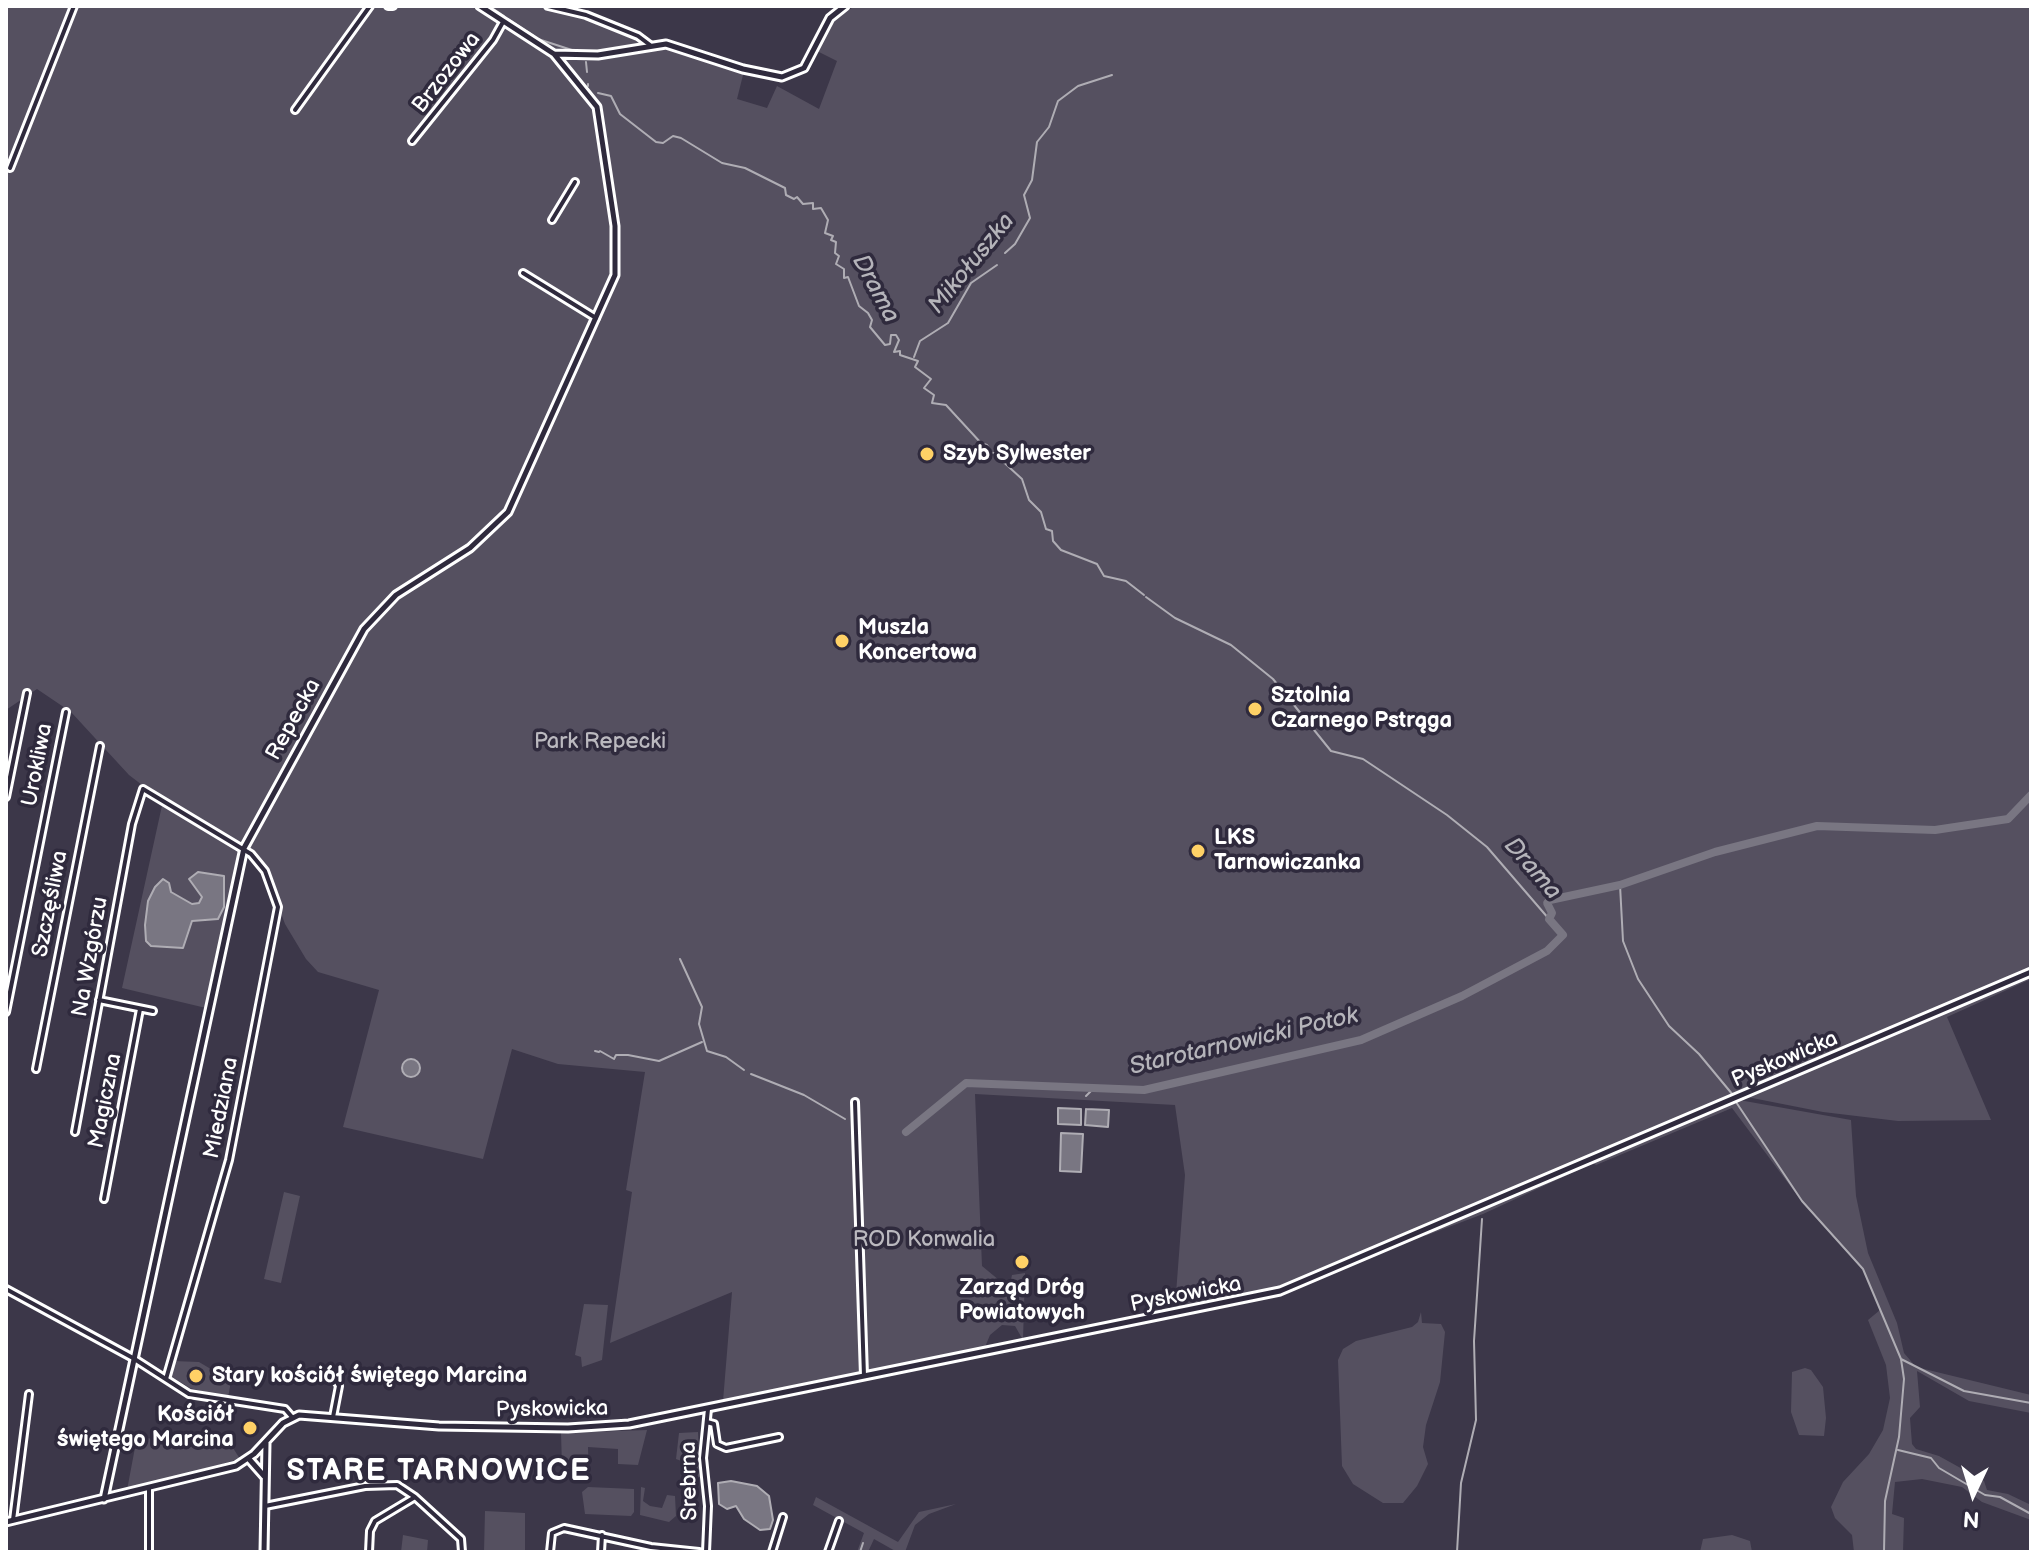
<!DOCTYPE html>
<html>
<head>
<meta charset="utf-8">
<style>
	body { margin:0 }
	#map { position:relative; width:2037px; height:1558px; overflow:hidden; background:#3c3749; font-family:"Balsamiq Sans",sans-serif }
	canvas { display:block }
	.frame { position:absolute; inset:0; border:8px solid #fff; pointer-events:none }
	.north { position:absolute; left:1933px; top:1454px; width:80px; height:80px; -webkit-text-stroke:6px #2f2a3d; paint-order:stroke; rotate:184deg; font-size:22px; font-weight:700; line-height:32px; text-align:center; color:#fff }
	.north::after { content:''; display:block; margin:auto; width:28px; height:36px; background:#fff; clip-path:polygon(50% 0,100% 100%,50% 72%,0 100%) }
</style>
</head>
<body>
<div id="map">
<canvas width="2037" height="1558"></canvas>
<div class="frame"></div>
<div class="north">N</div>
</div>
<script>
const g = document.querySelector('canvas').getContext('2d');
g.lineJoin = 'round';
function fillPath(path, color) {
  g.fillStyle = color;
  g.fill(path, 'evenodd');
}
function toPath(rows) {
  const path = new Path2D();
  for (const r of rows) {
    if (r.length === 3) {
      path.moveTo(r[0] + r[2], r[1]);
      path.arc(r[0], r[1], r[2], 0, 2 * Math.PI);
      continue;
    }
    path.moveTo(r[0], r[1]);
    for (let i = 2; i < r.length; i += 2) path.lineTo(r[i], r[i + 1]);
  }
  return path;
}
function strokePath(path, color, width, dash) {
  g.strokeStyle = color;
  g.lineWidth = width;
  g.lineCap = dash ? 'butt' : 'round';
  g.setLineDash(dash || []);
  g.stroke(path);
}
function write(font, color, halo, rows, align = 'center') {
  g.font = font + ' "Balsamiq Sans",sans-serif';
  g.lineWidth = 7;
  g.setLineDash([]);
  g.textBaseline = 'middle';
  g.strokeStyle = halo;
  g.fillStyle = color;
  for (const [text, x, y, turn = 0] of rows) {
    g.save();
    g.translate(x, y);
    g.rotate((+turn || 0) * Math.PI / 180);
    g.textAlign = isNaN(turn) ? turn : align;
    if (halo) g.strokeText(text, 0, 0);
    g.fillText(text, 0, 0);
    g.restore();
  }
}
fillPath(toPath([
	[6,6,547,6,744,71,737,99,767,108,777,86,819,109,837,61,817,51,832,21,855,6,2031,6,2031,969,1268,1292,1268,1289,1175,1307,1185,1175,1175,1105,975,1094,982,1266,1005,1285,1010,1284,1012,1275,1025,1273,1023,1340,1015,1326,1002,1325,990,1335,985,1347,723,1401,732,1292,610,1343,632,1192,626,1190,645,1072,558,1064,512,1049,483,1159,343,1127,379,990,318,972,306,959,285,924,262,862,243,844,206,1008,122,988,163,801,129,775,71,712,37,689,6,710],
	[2031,975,2031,979,1947,1017,1991,1120,1898,1121,1823,1112,1747,1097],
	[1739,1100,1851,1120,1856,1196,1868,1253,1897,1323,1904,1353,1916,1367,2031,1395,2031,1413,1969,1401,1917,1371,1920,1407,1910,1418,1912,1444,1916,1449,1939,1456,1984,1481,1987,1490,2008,1494,2031,1505,2031,1520,1982,1502,1962,1487,1922,1479,1895,1482,1892,1514,1904,1518,1903,1552,1854,1552,1852,1535,1835,1518,1831,1507,1843,1482,1869,1454,1883,1430,1890,1398,1886,1365,1868,1320,1880,1310,1863,1269,1800,1199,1732,1108,1596,1165,1593,1163],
	[1589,1165,1483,1214,1425,1236,1427,1233],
	[284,1192,300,1196,281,1283,264,1279],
	[584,1304,608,1305,602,1360,582,1367,581,1357,575,1355],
	[1421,1312,1422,1323,1441,1324,1445,1332,1440,1382,1426,1425,1423,1447,1428,1464,1417,1486,1403,1503,1383,1503,1353,1484,1342,1466,1338,1360,1343,1349,1356,1341,1412,1327,1418,1322],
	[173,1361,199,1362,231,1381,228,1398,190,1388,169,1375],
	[1805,1368,1811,1370,1823,1387,1826,1418,1824,1436,1799,1435,1791,1412,1792,1372],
	[647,1430,638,1465,618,1464,618,1449,588,1447,589,1481,572,1467,562,1466,561,1433],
	[698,1432,700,1477,692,1480,684,1462,676,1459,679,1433],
	[137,1437,233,1448,240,1459,127,1490],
	[588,1487,634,1489,634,1512,631,1516,585,1514,582,1492],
	[641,1487,645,1488,643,1501,650,1506,662,1508,667,1495,675,1496,676,1516,669,1522,640,1515],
	[816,1497,898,1542,919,1512,956,1504,929,1514,915,1525,905,1552,897,1552,874,1539,868,1552,857,1552,864,1533,813,1505],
	[485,1511,525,1513,525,1552,484,1552],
	[403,1535,428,1540,427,1552,401,1552],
	[1732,1535,1750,1541,1752,1552,1700,1552,1703,1539]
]), '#555060');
const water = toPath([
	[198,872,224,876,224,907,218,919,192,921,183,948,151,946,146,941,145,925,148,901,155,887,163,879,169,883,171,892,192,904,199,903,202,897,189,879,198,872],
	[411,1068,9],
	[1058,1108,1081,1109,1081,1125,1058,1124,1058,1108],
	[1086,1109,1109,1110,1108,1127,1085,1125,1086,1109],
	[1061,1133,1083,1134,1081,1172,1060,1171,1061,1133],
	[731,1481,757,1486,769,1496,773,1520,770,1529,760,1530,744,1519,736,1506,727,1509,719,1504,718,1483,731,1481]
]);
fillPath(water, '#797682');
strokePath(water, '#afadb4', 2);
strokePath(toPath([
	[489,6,504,16],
	[508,19,534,36],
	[538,39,578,52],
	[586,62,587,72],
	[588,84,588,86],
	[598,93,611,96,620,114,656,142,663,143,673,136,681,138,722,163,745,168,785,188,786,195,794,199,797,197,803,204,813,203,813,209,821,208,828,220,825,233,833,236,831,240,836,242,835,253,839,256,836,264,844,269,844,278,848,277,859,306,868,313,872,320,870,327,885,345,890,344,891,335,896,335,899,340,894,352,900,351,900,355,918,361,915,367,931,379,924,388,934,395,932,403,946,405,981,443,987,445,992,453,998,453,998,457,1022,479,1029,500,1041,512,1046,529,1052,531,1053,541,1061,550,1097,564,1104,576,1126,581,1144,595],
	[1005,253,1015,244,1030,218,1024,195,1032,180,1037,142,1049,127,1058,101,1078,86,1112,75],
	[914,357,920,341,948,323,971,283,997,265],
	[1146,597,1175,618,1231,645,1273,679,1331,751,1363,759,1447,815,1487,847,1549,919],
	[1620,885,1623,941,1638,979,1669,1026,1699,1054,1733,1095],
	[680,959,702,1007,699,1024,707,1051,726,1057,744,1070],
	[595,1051,599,1052],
	[600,1051,614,1059,616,1055,628,1055,659,1061,702,1042],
	[751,1074,804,1095,845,1119],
	[1086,1096,1093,1089],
	[1736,1102,1802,1201,1863,1269,1901,1359,1904,1379,1899,1437,1885,1501,1884,1552],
	[1901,1359,1964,1391,2031,1403],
	[1898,1450,1931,1458,1939,1468,1985,1495,2000,1497,2031,1514],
	[860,1552,863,1543],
	[1457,1552,1461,1483,1476,1420,1474,1341,1482,1219]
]), '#afadb4', 2);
strokePath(toPath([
	[906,1132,966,1083,1144,1090,1361,1040,1462,996,1547,951,1563,935,1549,919,1552,913,1547,903,1550,900,1620,885,1715,852,1817,826,1935,830,2008,819,2031,795]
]), '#797682', 8);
const minor = toPath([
	[388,6,393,6],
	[548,6,586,15,638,36,650,45],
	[295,110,370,6],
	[412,141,493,40,503,22],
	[10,168,74,6],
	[552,220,575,182],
	[523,273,596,318],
	[6,797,27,693],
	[99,1000,153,1011],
	[6,1012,66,712],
	[36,1069,100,746],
	[855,1102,864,1376],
	[75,1132,132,824,143,789,251,854,265,871,278,907,229,1160,166,1379],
	[104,1199,140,1009],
	[6,1289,133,1358,189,1394,285,1409,292,1417],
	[333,1417,339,1386,335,1379],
	[707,1422,714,1424,717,1444,726,1448,779,1437],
	[265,1506,365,1486,397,1485,415,1497,461,1539,462,1552],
	[13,1520,29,1394],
	[149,1551,149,1488],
	[369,1552,370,1531,375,1521,415,1497],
	[550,1552,552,1533,564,1528,651,1547,699,1552],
	[601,1552,602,1535],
	[706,1552,708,1506,703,1458,708,1409],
	[772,1552,783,1517],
	[828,1552,839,1521]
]);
const tertiary = toPath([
	[480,6,554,54,598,55,666,44,743,69,782,77,804,68,830,18,845,6],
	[249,1459,264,1476],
	[104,1499,244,848,364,629,396,595,470,548,508,512,615,275,615,226,597,107,554,54],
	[6,1522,236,1466,254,1454,283,1423,299,1415,439,1426,568,1428,629,1424,1280,1291,2031,972],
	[264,1552,266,1443]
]);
strokePath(minor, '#fff', 10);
strokePath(tertiary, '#fff', 11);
strokePath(minor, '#2f2a3d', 4);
strokePath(tertiary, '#2f2a3d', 5);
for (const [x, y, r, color] of [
	[927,454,8,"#ffd166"],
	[842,641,8,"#ffd166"],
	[1255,709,8,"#ffd166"],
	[1198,851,8,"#ffd166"],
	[1022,1262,8,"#ffd166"],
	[196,1376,8,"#ffd166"],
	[250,1428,8,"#ffd166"]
]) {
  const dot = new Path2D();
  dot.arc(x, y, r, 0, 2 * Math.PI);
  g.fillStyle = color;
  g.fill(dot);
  strokePath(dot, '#2f2a3d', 3);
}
write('22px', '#fff', '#2f2a3d', [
	["Brzozowa",447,73,-52],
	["Repecka",294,720,-61],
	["Urokliwa",38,765,-79],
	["Szczęśliwa",51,904,-79],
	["Na Wzgórzu",91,957,-80],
	["Pyskowicka",1785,1060,-23],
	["Magiczna",106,1101,-79],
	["Miedziana",222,1108,-79],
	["Pyskowicka",1186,1295,-11],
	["Pyskowicka",552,1410,-1],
	["Srebrna",690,1481,-91]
]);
write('bold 22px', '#fff', '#2f2a3d', [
	["Szyb Sylwester",943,454],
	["Muszla",858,628],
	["Koncertowa",858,653],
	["Sztolnia",1271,696],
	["Czarnego Pstrąga",1271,721],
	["LKS",1214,838],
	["Tarnowiczanka",1214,863],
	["Zarząd Dróg",1022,1288,"center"],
	["Powiatowych",1022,1313,"center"],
	["Stary kościół świętego Marcina",212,1376],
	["Kościół",234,1415,"right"],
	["świętego Marcina",234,1440,"right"]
], 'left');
write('22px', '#bbb9bf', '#2f2a3d', [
	["Park Repecki",600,742],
	["ROD Konwalia",924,1240]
]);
write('italic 24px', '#b5b4ba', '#2f2a3d', [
	["Mikołuszka",972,264,-51],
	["Drama",875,289,62],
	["Drama",1532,869,49],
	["Starotarnowicki Potok",1244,1042,-13]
]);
g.letterSpacing = '2px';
write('bold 30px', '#fff', '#2f2a3d', [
	["STARE TARNOWICE",439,1472]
]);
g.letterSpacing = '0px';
</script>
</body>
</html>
